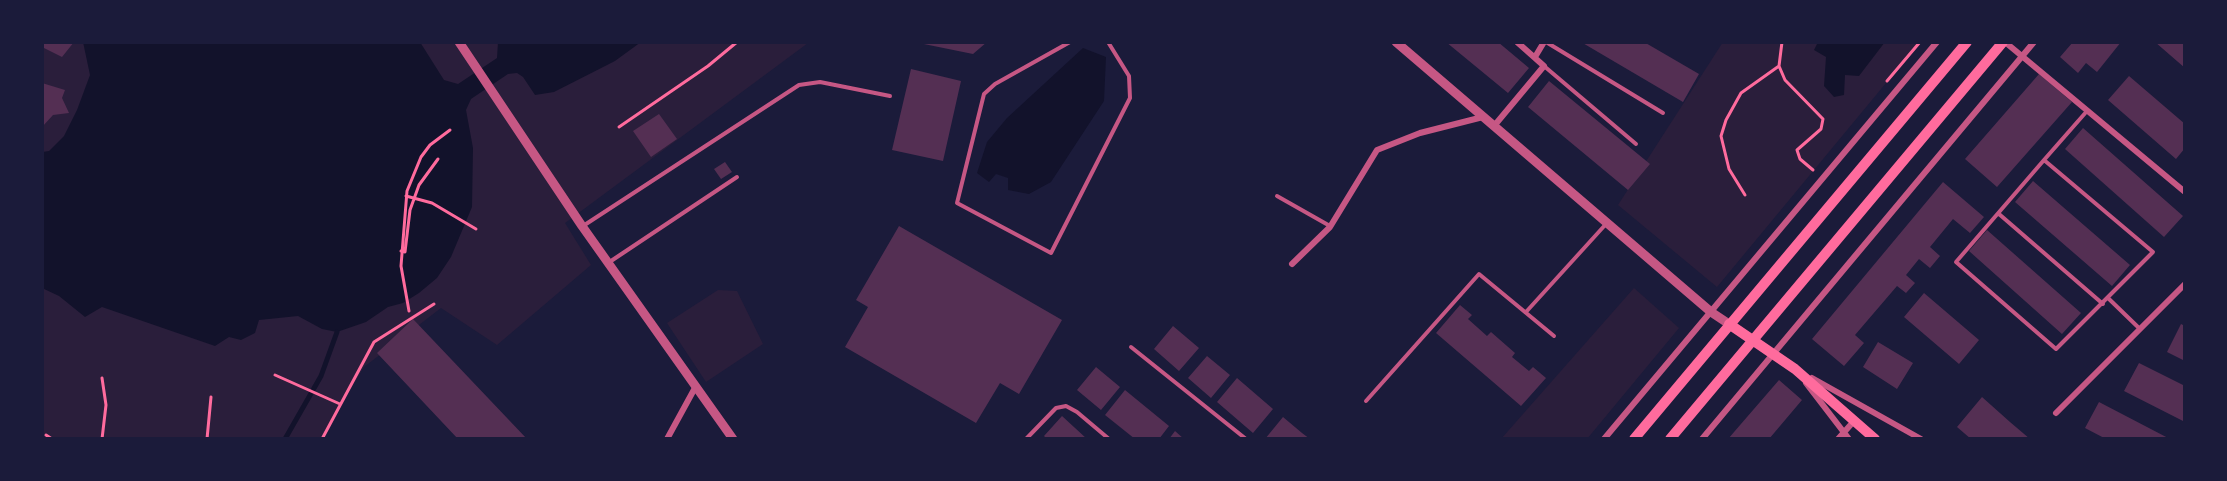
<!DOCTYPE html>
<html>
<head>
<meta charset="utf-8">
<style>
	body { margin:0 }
	#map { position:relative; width:2227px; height:481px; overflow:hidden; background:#1b1b3a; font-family:"DM Sans",sans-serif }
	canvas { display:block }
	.frame { position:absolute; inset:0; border:44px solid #1b1b3a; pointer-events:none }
</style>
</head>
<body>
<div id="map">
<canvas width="2227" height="481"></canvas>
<div class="frame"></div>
</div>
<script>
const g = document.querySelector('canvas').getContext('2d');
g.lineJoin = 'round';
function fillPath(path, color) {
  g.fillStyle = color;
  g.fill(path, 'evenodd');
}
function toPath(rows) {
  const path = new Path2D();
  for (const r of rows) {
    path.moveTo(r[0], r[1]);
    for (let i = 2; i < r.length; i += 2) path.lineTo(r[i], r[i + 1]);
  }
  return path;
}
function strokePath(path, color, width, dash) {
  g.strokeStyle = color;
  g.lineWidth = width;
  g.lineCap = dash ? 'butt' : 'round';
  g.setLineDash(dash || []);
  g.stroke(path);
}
fillPath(toPath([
	[42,42,807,42,808,43,565,223,591,265,497,345,441,308,364,367,320,439,42,439],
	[1723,42,1920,42,1717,287,1618,205],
	[1634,288,1679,328,1587,439,1501,439],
	[718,290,737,291,763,344,706,382,667,323]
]), '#2a1e3b');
fillPath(toPath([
	[83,42,420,42,444,80,458,84,497,58,498,42,641,42,615,61,554,92,535,95,523,77,517,73,508,74,471,99,466,110,473,148,472,207,451,257,437,278,419,293,403,303,388,307,366,322,337,332,322,329,298,316,259,320,255,333,241,340,229,337,215,346,102,307,85,317,59,296,42,288,42,152,49,151,64,136,77,110,90,75],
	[1818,42,1885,42,1859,76,1845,75,1844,95,1834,97,1824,86,1826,57,1814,50],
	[1083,48,1106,57,1104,101,1051,182,1029,194,1008,190,1008,178,996,174,989,182,977,173,987,142,1007,118]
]), '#12122b');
strokePath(toPath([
	[285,439,321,376,337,332]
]), '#12122b', 5);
fillPath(toPath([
	[42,42,74,42,62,57,42,47],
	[914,42,987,42,973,54],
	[1446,42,1498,42,1529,68,1508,93],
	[1581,42,1644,42,1699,74,1683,102],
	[2073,42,2121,42,2097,72,2086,63,2078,73,2060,57],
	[2155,42,2185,42,2185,68],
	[911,69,961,81,943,161,892,150],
	[2039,74,2072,102,1997,187,1965,159],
	[2129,76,2185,124,2185,148,2176,159,2108,100],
	[1549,81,1650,164,1628,190,1528,107],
	[42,83,65,90,62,98,69,113,53,115,42,127],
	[659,114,677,139,651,157,633,131],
	[2083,128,2183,216,2164,237,2065,149],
	[725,162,732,172,721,179,714,169],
	[2033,181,2130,265,2112,286,2015,202],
	[1943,182,1984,217,1970,233,1953,219,1930,247,1940,256,1930,268,1919,259,1906,275,1915,283,1906,293,1897,286,1855,335,1864,343,1844,366,1812,339],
	[899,226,1062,320,1019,394,1000,383,976,423,845,347,868,307,856,300],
	[1987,230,2081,313,2062,334,1969,251],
	[1924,293,1979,340,1959,364,1904,317],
	[1460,305,1472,315,1468,319,1487,336,1491,332,1515,353,1512,357,1529,371,1533,367,1546,378,1521,406,1436,333],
	[413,319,527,439,458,439,377,353],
	[2181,324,2185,326,2185,361,2167,352],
	[1173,326,1199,348,1179,371,1154,349],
	[1878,342,1913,363,1897,389,1863,367],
	[1207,356,1230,375,1211,398,1188,378],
	[2139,363,2185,386,2185,422,2124,391],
	[1096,367,1120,387,1101,410,1077,390],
	[1237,378,1273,409,1253,433,1217,402],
	[1779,380,1802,400,1769,439,1728,439],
	[1125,390,1169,426,1159,439,1135,439,1105,415],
	[1982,397,2010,422,2030,439,1971,439,1957,427],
	[2099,402,2170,439,2106,439,2085,428],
	[1062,416,1087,439,1047,439,1044,436],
	[1283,417,1302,433,1310,439,1265,439],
	[1175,431,1184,439,1169,439]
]), '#542f53');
strokePath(toPath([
	[1782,42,1779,66,1785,80,1823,119,1821,129,1797,150,1800,159,1813,170],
	[1887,81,1920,42],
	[619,127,708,66,737,42],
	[1745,195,1729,169,1721,136,1726,120,1741,93,1779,66],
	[406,196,432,203,476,229],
	[401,251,405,252,410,210,419,185,438,159],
	[409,311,401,266,407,191,421,157,430,145,450,130],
	[275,375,340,404],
	[46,435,52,439],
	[102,439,106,405,102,378],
	[207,439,211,397],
	[322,439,374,342,434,304]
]), '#ff6b9d', 3);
strokePath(toPath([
	[1070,42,995,84,984,94,957,203,1051,253,1130,98,1129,76,1108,42],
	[1546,42,1663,113],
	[1544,66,1636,144],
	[2044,160,2153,252,2056,349,1956,262,2044,160,2087,111],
	[1277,196,1330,226],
	[1999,214,2103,304],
	[583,226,799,85,820,82,890,96],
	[608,263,737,177],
	[2109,299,2140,329],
	[1526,312,1606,224],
	[1131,347,1246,439],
	[1366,401,1479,274,1554,336],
	[1026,439,1056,408,1066,406,1077,412,1109,439]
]), '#c65784', 4);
strokePath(toPath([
	[2005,42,2185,192],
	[1535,57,1544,42],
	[1494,126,1544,66,1517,42],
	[1292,264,1330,227,1377,150,1420,133,1483,117],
	[1812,378,1921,439],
	[1806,383,1849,439],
	[2056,413,2185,284],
	[667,439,696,386],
	[1604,439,1937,42],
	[1702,439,2034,42],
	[1838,439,1854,421]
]), '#c65784', 6);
strokePath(toPath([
	[459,42,582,226,733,439],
	[1396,42,1711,312,1729,324]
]), '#c65784', 9);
strokePath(toPath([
	[1729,324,1795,369,1875,439]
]), '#ff6b9d', 10);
strokePath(toPath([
	[1634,439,1967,42],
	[1670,439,2003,42]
]), '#ff6b9d', 10);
</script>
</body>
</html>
